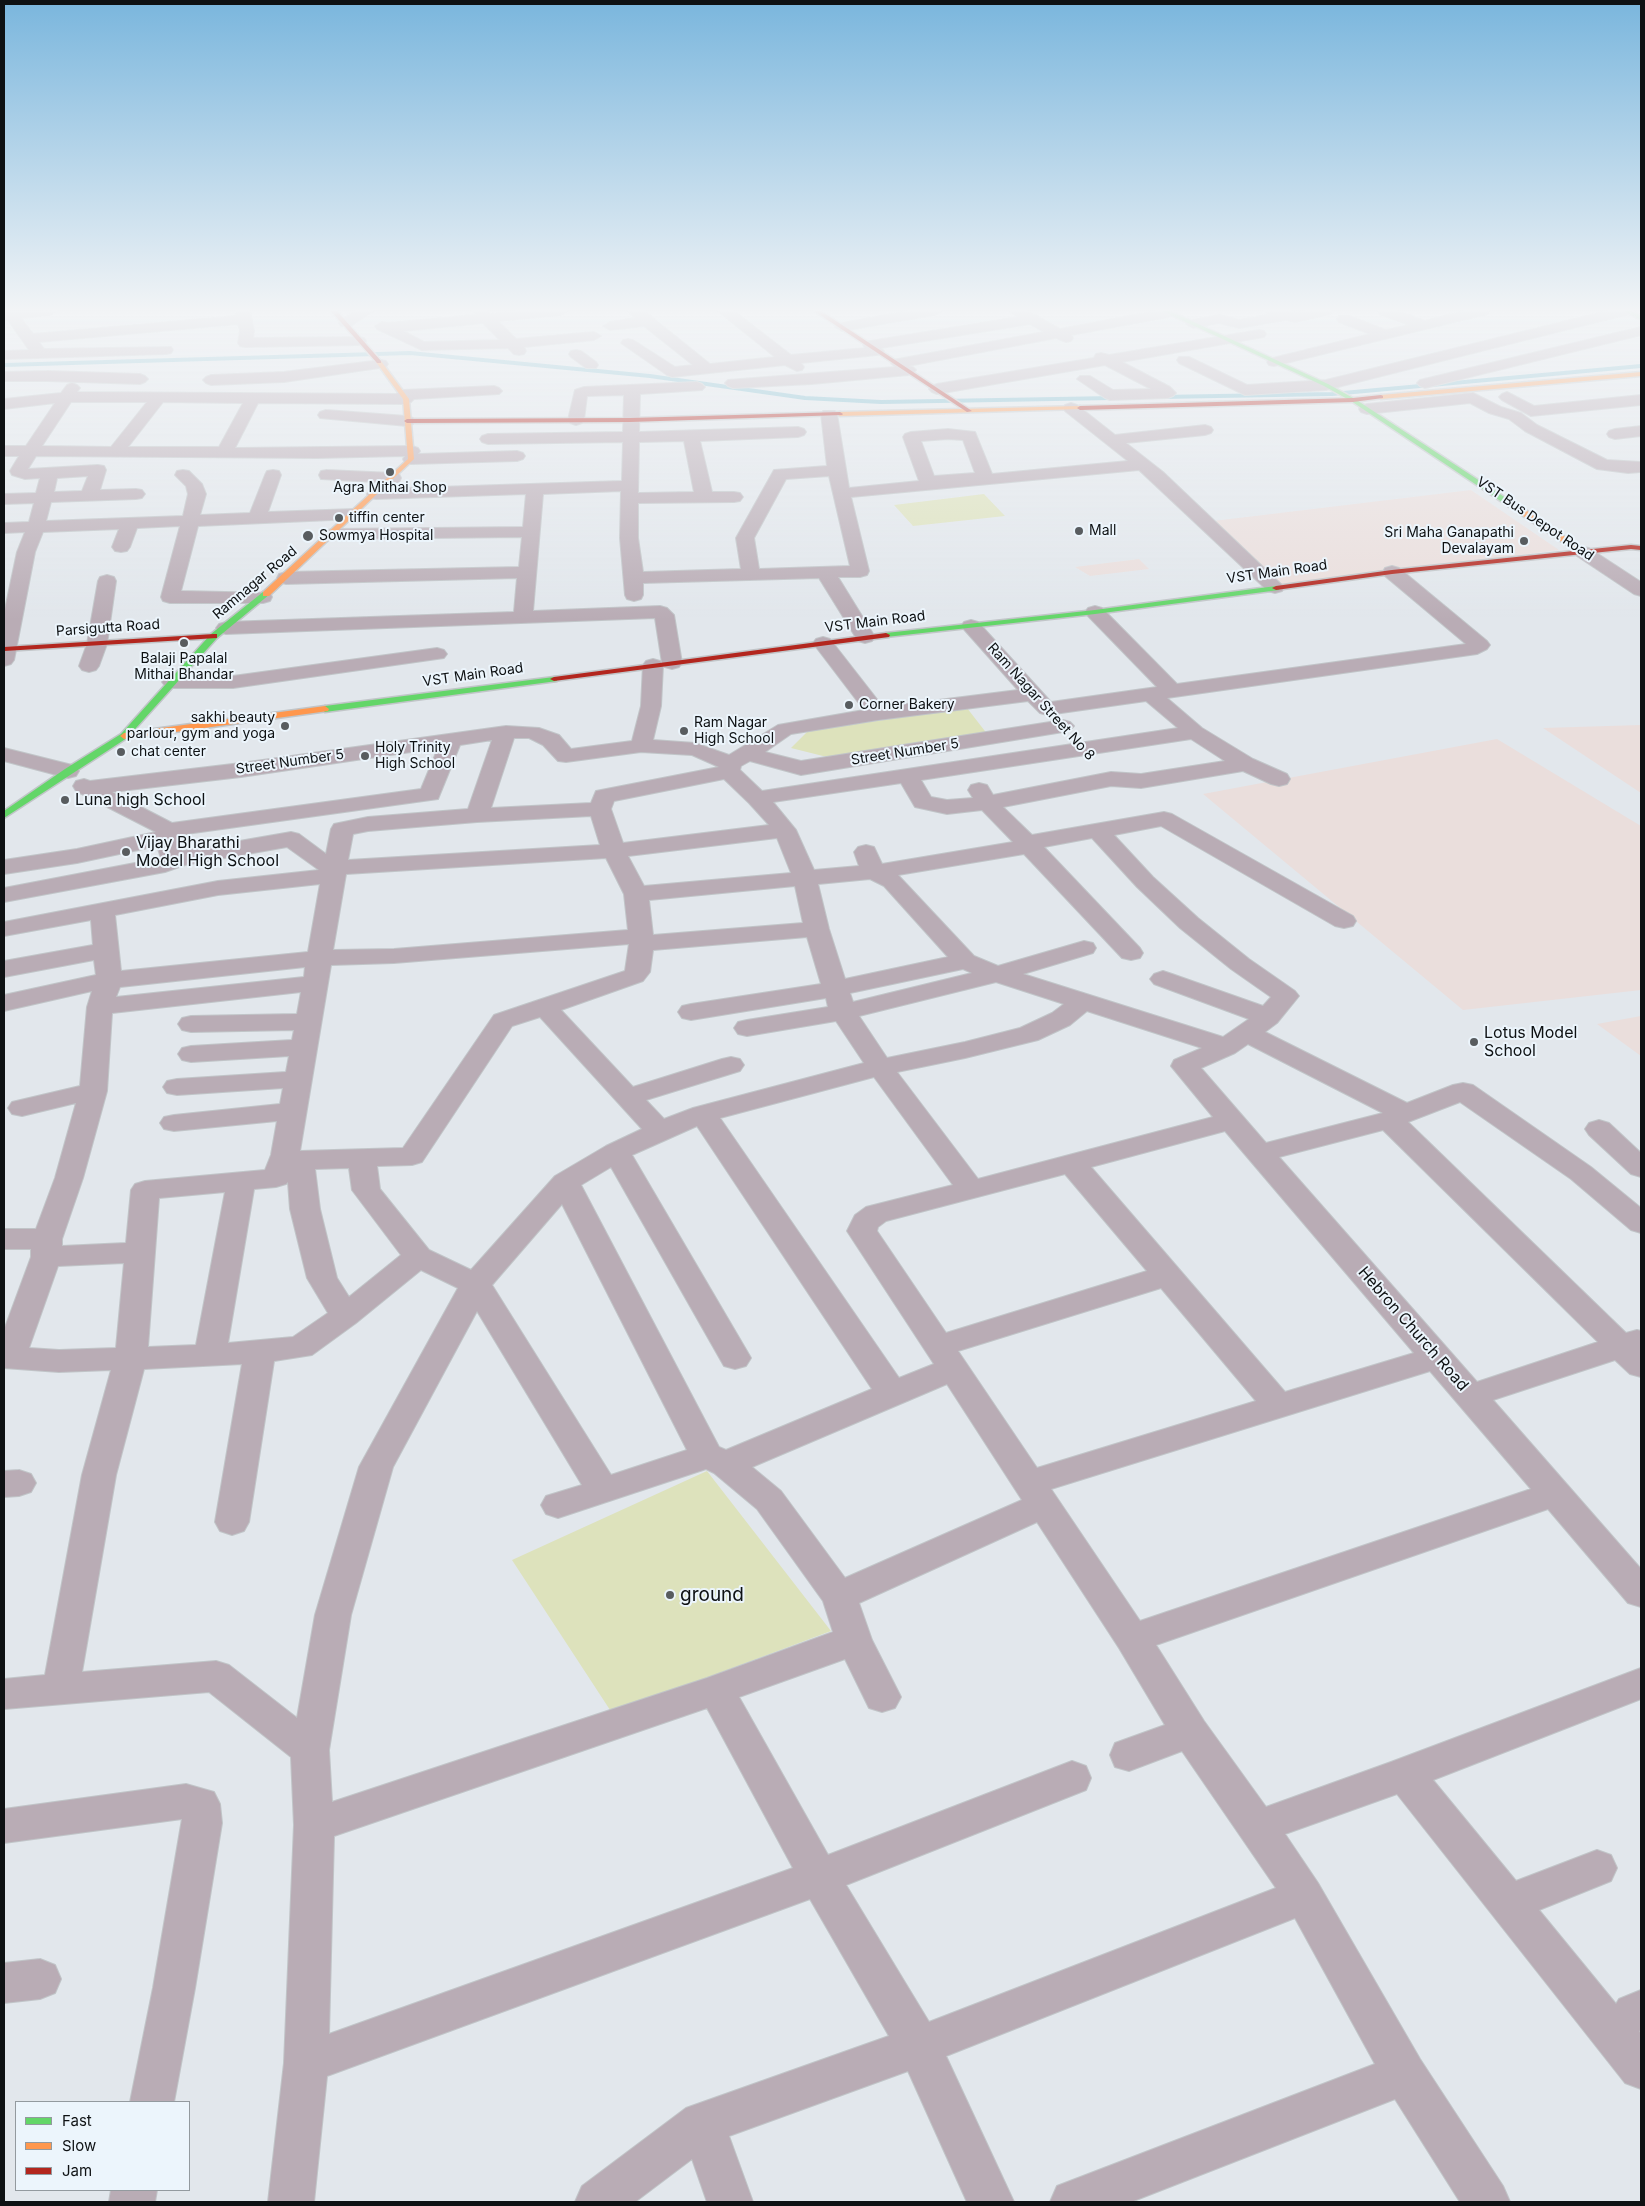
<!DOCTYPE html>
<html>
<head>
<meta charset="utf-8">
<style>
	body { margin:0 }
	#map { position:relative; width:1645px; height:2206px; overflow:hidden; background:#e2e7ec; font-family:Inter,sans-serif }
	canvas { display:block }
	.frame { position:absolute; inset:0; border:5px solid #0e1113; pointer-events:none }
	.legend { position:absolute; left:15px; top:2101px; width:175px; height:90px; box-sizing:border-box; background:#ecf5fc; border:1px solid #939a9f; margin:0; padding:6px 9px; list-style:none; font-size:15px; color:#0e1113 }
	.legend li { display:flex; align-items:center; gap:10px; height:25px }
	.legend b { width:25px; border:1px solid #939a9f }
</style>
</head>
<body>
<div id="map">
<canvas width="1645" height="2206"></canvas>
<div class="frame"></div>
<ul class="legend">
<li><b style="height:6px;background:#63d668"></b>Fast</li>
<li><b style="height:6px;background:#ff974d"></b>Slow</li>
<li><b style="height:6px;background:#b3261e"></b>Jam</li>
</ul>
</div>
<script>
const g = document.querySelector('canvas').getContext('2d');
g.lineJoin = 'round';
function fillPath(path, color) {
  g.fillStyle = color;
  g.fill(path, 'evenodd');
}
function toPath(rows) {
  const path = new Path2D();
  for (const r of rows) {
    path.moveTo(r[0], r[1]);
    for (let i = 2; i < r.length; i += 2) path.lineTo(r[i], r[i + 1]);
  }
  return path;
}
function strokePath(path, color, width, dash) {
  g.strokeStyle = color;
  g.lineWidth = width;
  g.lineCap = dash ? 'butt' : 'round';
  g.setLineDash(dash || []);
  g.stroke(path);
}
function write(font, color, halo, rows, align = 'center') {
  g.font = font + ' Inter,sans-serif';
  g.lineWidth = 4;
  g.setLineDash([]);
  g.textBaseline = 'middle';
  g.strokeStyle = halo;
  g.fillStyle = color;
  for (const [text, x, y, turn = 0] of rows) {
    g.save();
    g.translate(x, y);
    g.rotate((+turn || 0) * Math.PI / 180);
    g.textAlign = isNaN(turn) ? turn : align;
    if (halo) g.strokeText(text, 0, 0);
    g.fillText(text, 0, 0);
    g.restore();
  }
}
fillPath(toPath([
	[1471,490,1559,550,1279,586,1205,522],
	[1139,559,1149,569,1090,576,1075,567],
	[1641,725,1641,793,1543,728],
	[1497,739,1641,826,1641,990,1463,1010,1203,794],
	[1641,1016,1641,1056,1597,1024]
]), '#eadedc');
fillPath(toPath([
	[984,494,1005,516,913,526,894,505],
	[967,708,988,735,831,758,791,748,808,731],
	[707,1471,831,1631,612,1713,512,1560]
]), '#dde2bc');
strokePath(toPath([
	[4,365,410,353,650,376,805,398,881,402,1113,398],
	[1161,397,1332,394,1641,366]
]), '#76b9cc', 4);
const street = toPath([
	[56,311,49,315,21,318,33,334,237,316,236,311,250,311,254,331,253,338,359,337,364,338,366,341,364,344,359,345,245,347,240,346,238,343,240,331,238,324,39,342,44,349,171,347,173,350,171,353,166,354,4,359,4,351,29,350,8,320,4,320,4,312,56,311],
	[356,311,373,311,351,326,341,326,339,323,341,320,356,311],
	[473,311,488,311,490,314,516,311,567,311,560,315,498,321,516,339,594,332,601,336,594,340,524,347,526,351,524,354,519,355,514,354,508,348,422,350,377,329,375,326,382,322,388,323,476,315,473,311],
	[483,323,500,340,424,342,403,331,483,323],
	[628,311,644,311,710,364,775,357,718,311,734,311,791,355,865,348,863,345,865,342,870,341,1018,317,1010,311,1027,311,1060,329,1156,311,1174,311,1175,313,1168,317,1071,335,1073,338,1071,341,1066,342,1056,338,908,366,913,367,916,370,913,373,908,375,812,384,733,388,728,386,725,383,728,380,895,367,891,363,893,360,898,359,1044,332,1030,324,881,348,884,351,882,354,877,355,801,363,804,367,802,370,797,371,785,365,672,377,667,375,621,343,623,340,628,339,633,340,675,367,693,365,644,326,610,330,603,326,610,322,635,318,628,311],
	[909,311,941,311,934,315,842,331,835,327,842,323,909,311],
	[1265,311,1290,311,1296,313,1307,311,1332,311,1330,314,1295,322,1286,320,1239,328,1219,323,1193,328,1186,324,1188,321,1219,315,1239,320,1268,315,1265,311],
	[1378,311,1398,311,1425,321,1465,311,1489,311,1487,314,1274,366,1269,365,1267,362,1269,359,1370,334,1339,322,1337,319,1339,316,1349,316,1386,330,1409,325,1380,314,1378,311],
	[1607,311,1631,311,1629,314,1326,390,1245,395,1179,363,1177,360,1179,357,1189,357,1247,385,1326,380,1607,311],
	[1641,327,1641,335,1425,388,1420,386,1417,383,1420,380,1641,327],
	[1259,330,1264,331,1266,334,1264,337,1122,362,1170,387,1176,393,1173,396,1168,398,1110,400,1105,398,1077,379,1080,376,1090,376,1113,390,1151,389,1105,365,937,394,932,392,929,389,932,386,937,384,1094,358,1096,354,1101,353,1109,355,1259,330],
	[576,350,581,351,596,362,598,365,596,368,586,368,571,357,569,354,571,351,576,350],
	[381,360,386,361,388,364,386,367,284,382,211,385,206,383,203,380,206,377,211,375,284,372,381,360],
	[47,371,140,374,145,376,148,379,145,382,140,384,47,381,4,381,4,372,47,371],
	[697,382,702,384,705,387,702,390,640,394,639,432,798,427,804,429,806,432,804,435,798,437,700,441,712,492,734,492,740,493,743,497,740,501,734,502,638,503,638,538,643,572,741,569,736,538,774,470,827,466,821,414,823,411,835,411,837,414,849,488,919,481,903,437,905,434,911,432,948,429,975,432,992,474,1128,461,1065,411,1063,408,1065,405,1071,403,1077,405,1115,435,1205,425,1211,427,1213,430,1211,433,1205,435,1126,443,1163,472,1284,587,1282,591,1275,593,1268,591,1139,470,851,497,869,571,867,575,860,577,838,577,875,637,872,641,865,643,858,641,819,578,643,583,643,595,641,599,634,601,627,599,625,595,620,538,621,491,543,494,533,611,660,606,667,608,674,615,682,663,679,667,672,669,665,667,662,663,655,618,226,634,219,632,216,628,219,624,226,622,514,612,517,578,286,584,279,582,277,578,279,574,286,572,519,567,522,537,334,539,328,538,325,534,328,530,334,529,523,527,526,494,376,499,370,498,367,494,370,490,376,489,622,481,623,442,488,444,482,442,480,439,482,436,488,434,623,432,624,395,587,396,584,420,582,423,576,425,570,423,568,420,575,390,584,387,697,382],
	[948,439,963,440,975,473,934,476,921,441,948,439],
	[684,441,694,492,638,493,639,442,684,441],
	[829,476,850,566,759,569,754,538,786,479,829,476],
	[72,383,77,385,80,388,77,392,396,394,403,390,494,386,499,388,502,391,499,394,414,399,411,402,406,404,258,403,235,448,412,446,418,448,420,451,418,454,517,451,523,453,525,456,523,459,517,461,411,464,405,463,403,459,405,456,317,458,36,456,28,469,98,465,104,466,106,470,100,490,136,489,142,490,145,494,142,498,136,499,51,502,46,521,183,516,188,494,186,486,175,475,177,471,183,470,189,471,202,484,206,494,200,515,250,513,265,475,267,471,273,470,279,471,281,475,268,512,354,509,360,510,363,514,360,518,354,519,198,526,181,591,270,593,272,597,270,601,263,603,170,603,163,601,161,597,180,526,137,528,130,547,127,551,121,552,115,551,112,547,119,529,43,532,35,552,14,660,11,664,4,666,4,614,17,552,25,532,4,533,4,523,29,522,34,503,4,504,4,494,36,493,40,478,25,479,12,475,10,471,19,456,4,456,4,446,26,446,55,403,4,409,4,399,61,393,67,385,72,383],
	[71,402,147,402,111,447,42,446,71,402],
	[163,402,243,403,219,447,128,447,163,402],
	[88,476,82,491,54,492,57,478,88,476],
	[1507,392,1534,406,1641,395,1641,405,1531,416,1502,400,1499,397,1502,394,1507,392],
	[1473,393,1501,407,1521,413,1537,425,1607,460,1641,462,1641,472,1628,473,1597,469,1525,431,1509,419,1489,413,1470,403,1367,414,1361,412,1359,409,1361,406,1367,404,1473,393],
	[326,410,407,416,413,418,415,421,413,424,407,426,320,418,318,415,320,412,326,410],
	[1641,426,1641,436,1615,439,1609,437,1607,434,1609,431,1615,429,1641,426],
	[327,470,393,473,399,474,401,478,399,482,393,483,321,479,319,475,321,471,327,470],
	[1583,547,1589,548,1641,582,1641,596,1634,594,1577,556,1574,552,1577,548,1583,547],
	[1392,566,1399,568,1487,641,1490,645,1487,649,1477,654,1167,698,1202,728,1253,759,1287,774,1290,779,1287,784,1279,786,1271,784,1243,771,1141,788,1111,786,1003,807,1032,835,1164,812,1172,814,1353,916,1356,921,1353,926,1344,928,1335,926,1161,826,1114,835,1153,877,1198,918,1249,959,1295,991,1299,996,1295,1001,1277,1023,1265,1032,1407,1103,1453,1085,1463,1083,1473,1085,1591,1167,1641,1208,1641,1233,1631,1230,1571,1179,1460,1102,1408,1122,1626,1333,1637,1330,1641,1331,1641,1377,1630,1374,1615,1360,1493,1400,1641,1569,1641,1607,1628,1603,1548,1509,1156,1645,1204,1721,1266,1807,1391,1762,1641,1668,1641,1699,1433,1780,1516,1881,1597,1850,1611,1855,1617,1868,1611,1881,1539,1910,1616,2004,1619,1999,1641,1990,1641,2030,1639,2031,1641,2034,1641,2089,1625,2083,1397,1794,1285,1834,1318,1883,1420,2059,1503,2186,1510,2202,1460,2202,1395,2099,1131,2202,1050,2202,1057,2186,1375,2064,1295,1918,946,2056,1014,2202,967,2202,908,2071,729,2136,753,2202,707,2202,692,2159,635,2202,575,2202,582,2186,686,2108,889,2036,810,1899,327,2076,314,2202,268,2202,284,2063,294,1825,291,1757,209,1692,4,1709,4,1679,45,1675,82,1475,111,1370,59,1372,4,1368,4,1330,31,1257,31,1249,4,1249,4,1229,36,1229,55,1178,76,1103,22,1116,12,1114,8,1108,12,1102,80,1086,87,1007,92,991,4,1011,4,995,96,975,94,960,4,977,4,961,93,945,91,920,4,936,4,922,218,881,319,870,287,847,185,865,165,872,4,902,4,888,161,858,157,846,77,863,4,874,4,860,77,849,156,832,76,791,73,786,76,781,84,779,90,781,241,763,506,726,539,728,559,735,571,749,632,741,641,706,643,665,646,661,653,659,660,661,663,665,661,706,653,740,695,743,729,755,778,725,864,710,813,643,816,639,823,637,830,639,883,707,1018,690,961,626,964,622,971,620,978,622,1051,702,1157,687,1088,616,1085,612,1088,608,1095,606,1102,608,1177,684,1466,644,1385,576,1383,572,1385,568,1392,566],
	[1028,701,1040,713,1047,715,1146,701,1178,728,762,791,740,770,741,766,750,761,801,775,1063,732,1070,730,1074,726,1070,722,1063,720,801,761,765,752,791,734,878,720,1028,701],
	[514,738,529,738,543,745,558,761,566,762,641,752,692,755,719,767,596,791,591,803,491,808,514,738],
	[1191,739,1225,761,1141,774,1111,772,993,795,987,785,979,783,971,785,968,790,973,798,947,800,931,797,921,780,1191,739],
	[492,740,468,809,368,817,334,824,331,829,326,854,299,834,291,832,182,851,179,835,438,799,460,745,492,740],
	[438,748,421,789,172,823,112,792,241,777,438,748],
	[724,779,749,803,769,825,623,843,611,809,614,801,724,779],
	[901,783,915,807,947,814,982,810,1013,842,882,864,874,847,866,845,858,847,854,852,859,866,814,870,796,830,773,802,901,783],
	[591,816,600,845,348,860,353,834,368,831,477,822,591,816],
	[777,838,791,873,644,886,628,856,777,838],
	[1092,838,1137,887,1180,928,1231,969,1271,997,1263,1006,1172,974,1163,971,1154,974,1150,979,1154,984,1249,1019,1223,1037,1023,974,1093,953,1096,948,1093,943,1084,941,998,966,974,956,898,875,1024,854,1122,958,1131,960,1140,958,1143,953,1140,948,1044,847,1092,838],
	[606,858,624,894,628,930,394,949,333,950,346,874,606,858],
	[870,879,884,886,948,957,845,979,829,929,818,884,870,879],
	[320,884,308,952,121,971,115,915,218,895,320,884],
	[795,886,803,923,653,935,649,900,795,886],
	[807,937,821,984,691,1004,682,1006,678,1012,682,1018,691,1020,826,998,828,1007,747,1020,738,1022,734,1028,738,1034,747,1036,836,1021,864,1063,693,1108,664,1119,646,1100,740,1071,744,1065,740,1059,731,1057,722,1059,633,1087,561,1010,643,981,650,972,653,950,807,937],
	[629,944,625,971,494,1015,403,1148,300,1151,331,965,394,963,629,944],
	[305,967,304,977,116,997,120,987,305,967],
	[963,969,972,973,853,1002,850,993,963,969],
	[996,982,1064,1004,1052,1013,1020,1028,965,1042,887,1058,859,1016,996,982],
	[301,992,297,1014,191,1016,182,1018,178,1024,182,1030,191,1032,294,1030,292,1040,191,1046,182,1048,178,1054,182,1060,191,1062,289,1056,286,1072,177,1079,167,1081,163,1087,167,1093,177,1095,283,1088,280,1104,174,1115,164,1117,160,1123,164,1129,174,1131,277,1121,271,1155,265,1170,145,1181,135,1184,131,1190,126,1243,62,1246,62,1239,83,1178,107,1091,112,1013,301,992],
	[1087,1011,1202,1048,1174,1060,1171,1066,1213,1117,978,1179,897,1072,965,1058,1038,1040,1070,1025,1087,1011],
	[540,1017,642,1129,606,1146,555,1176,471,1270,429,1250,380,1189,377,1166,412,1165,422,1162,512,1026,540,1017],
	[1248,1044,1383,1113,1266,1143,1201,1068,1235,1053,1248,1044],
	[874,1077,953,1185,866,1207,855,1215,847,1231,934,1364,899,1378,720,1118,874,1077],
	[697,1126,872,1389,726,1450,719,1447,581,1185,611,1167,724,1366,735,1369,746,1366,751,1358,632,1155,697,1126],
	[1383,1130,1598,1342,1477,1382,1279,1157,1383,1130],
	[1225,1131,1414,1353,1285,1392,1091,1167,1225,1131],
	[349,1168,352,1190,401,1255,349,1297,337,1278,320,1209,315,1169,349,1168],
	[1065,1174,1147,1271,946,1333,877,1231,878,1227,886,1221,1065,1174],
	[288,1182,290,1209,307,1278,328,1313,293,1337,228,1343,254,1189,276,1187,286,1184,288,1182],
	[225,1192,196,1345,148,1347,159,1198,225,1192],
	[562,1204,687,1450,611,1475,492,1285,562,1204],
	[124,1263,116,1348,59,1350,29,1348,58,1266,124,1263],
	[421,1270,458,1288,359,1467,315,1615,297,1718,229,1665,216,1661,82,1672,116,1475,144,1369,242,1364,215,1522,220,1531,232,1535,244,1531,249,1522,274,1361,312,1355,356,1323,421,1270],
	[1161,1288,1256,1401,1037,1468,958,1351,1161,1288],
	[477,1311,582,1485,546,1496,541,1505,546,1514,558,1518,706,1469,714,1473,757,1509,823,1601,833,1632,707,1678,332,1802,329,1750,351,1615,393,1467,477,1311],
	[1430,1371,1531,1489,1140,1621,1051,1489,1430,1371],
	[947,1384,1022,1500,845,1578,781,1491,752,1467,947,1384],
	[1037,1522,1119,1648,1165,1725,1115,1743,1110,1755,1115,1767,1129,1771,1182,1751,1276,1888,929,2022,846,1885,1086,1790,1091,1778,1086,1766,1072,1761,828,1855,739,1697,845,1659,869,1708,882,1712,895,1708,901,1697,872,1640,859,1603,1037,1522],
	[707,1708,793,1868,329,2034,334,1836,707,1708],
	[107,575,114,577,116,581,107,644,99,666,96,670,89,672,82,670,79,666,87,644,98,581,100,577,107,575],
	[437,648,444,650,447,654,444,658,233,688,172,688,165,686,162,682,165,678,172,676,233,676,437,648],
	[4,748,76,766,79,771,76,776,68,778,4,761,4,748],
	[1599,1120,1609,1123,1641,1153,1641,1177,1631,1174,1589,1135,1585,1129,1589,1123,1599,1120],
	[19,1470,31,1474,36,1483,31,1492,19,1496,4,1497,4,1471,19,1470],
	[186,1784,214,1792,220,1804,222,1823,195,1988,174,2102,130,2102,153,1988,182,1819,4,1843,4,1809,186,1784],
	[40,1959,55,1965,61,1979,55,1993,40,1999,4,2003,4,1963,40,1959],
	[111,2190,157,2190,155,2202,109,2202,111,2190]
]);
const fast = toPath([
	[1162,311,1170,311,1328,384,1355,399,1515,504,1508,506,1351,401,1324,386,1162,311],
	[1624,311,1632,311,1641,316,1641,320,1624,311],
	[1276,586,1280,588,1279,590,1095,614,886,637,882,635,886,633,1095,610,1276,586],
	[263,592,270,594,217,638,127,738,4,818,4,811,65,769,121,734,211,634,263,592],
	[554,677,557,677,557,681,325,712,321,709,325,706,554,677]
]);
const slow = toPath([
	[377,361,381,361,409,399,414,459,269,596,263,596,263,592,408,459,403,399,376,362,377,361],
	[1641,372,1641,376,1381,399,1378,397,1381,395,1641,372],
	[1080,406,1082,407,1082,409,840,416,837,414,840,412,1080,406],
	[1508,502,1514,502,1587,552,1580,554,1508,506,1508,502],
	[325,706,329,709,328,711,124,739,120,736,124,733,325,706]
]);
const jam = toPath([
	[331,311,337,311,381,361,381,363,377,363,331,311],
	[814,311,821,311,972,411,967,412,814,311],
	[1381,395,1383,396,1383,398,1353,402,1080,410,1077,408,1080,406,1353,398,1381,395],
	[840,412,843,414,842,415,630,422,407,423,404,421,407,419,630,418,840,412],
	[1631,545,1641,546,1641,550,1631,549,1392,574,1276,590,1272,588,1276,586,1392,570,1631,545],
	[886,633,890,635,889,637,554,681,550,679,554,677,886,633],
	[214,634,217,634,217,638,4,651,4,647,214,634]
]);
strokePath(street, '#c1c5c8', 2);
strokePath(fast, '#c1c5c8', 3);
strokePath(slow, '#c1c5c8', 3);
strokePath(jam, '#c1c5c8', 3);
fillPath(street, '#b9acb5');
fillPath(fast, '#63d668');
fillPath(slow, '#ff974d');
fillPath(jam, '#b3261e');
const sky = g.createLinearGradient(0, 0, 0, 620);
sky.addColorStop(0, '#7ab6dd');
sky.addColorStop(0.5, '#f2f4f6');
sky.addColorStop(1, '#f2f4f600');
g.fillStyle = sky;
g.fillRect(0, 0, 1645, 620);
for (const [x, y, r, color] of [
	[390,472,5,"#585c5f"],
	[339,518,5,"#585c5f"],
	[1079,531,5,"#585c5f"],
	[308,536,6,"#585c5f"],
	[1524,541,5,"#585c5f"],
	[184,643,5,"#585c5f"],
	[849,705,5,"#585c5f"],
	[285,726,5,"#585c5f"],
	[684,731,5,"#585c5f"],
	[121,752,5,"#585c5f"],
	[365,756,5,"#585c5f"],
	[65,800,5,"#585c5f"],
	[126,852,5,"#585c5f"],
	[1474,1042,5,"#585c5f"],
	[670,1595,5,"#585c5f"]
]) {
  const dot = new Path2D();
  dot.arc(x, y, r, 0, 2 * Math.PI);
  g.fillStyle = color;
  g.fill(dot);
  strokePath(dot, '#ecf5fc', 2);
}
write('14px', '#0e1113', '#ecf5fc', [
	["Agra Mithai Shop",390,488,"center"],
	["tiffin center",349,518],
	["Mall",1089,531],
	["Sri Maha Ganapathi",1514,533,"right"],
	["Devalayam",1514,549,"right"],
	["Sowmya Hospital",319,536],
	["Balaji Papalal",184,659,"center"],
	["Mithai Bhandar",184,675,"center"],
	["Corner Bakery",859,705],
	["sakhi beauty",275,718,"right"],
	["parlour, gym and yoga",275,734,"right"],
	["Ram Nagar",694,723],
	["High School",694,739],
	["Holy Trinity",375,748],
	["High School",375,764],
	["chat center",131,752]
], 'left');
write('14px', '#0e1113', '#ecf5fc', [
	["VST Bus Depot Road",1535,519,34],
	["VST Main Road",1277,572,-8],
	["Ramnagar Road",255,583,-40],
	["VST Main Road",875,622,-7],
	["Parsigutta Road",108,628,-4],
	["VST Main Road",473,675,-8],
	["Ram Nagar Street No 8",1041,702,48],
	["Street Number 5",905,752,-9],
	["Street Number 5",290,762,-8]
]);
write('16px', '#0e1113', '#ecf5fc', [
	["Luna high School",75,800],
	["Vijay Bharathi",136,843],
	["Model High School",136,861],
	["Lotus Model",1484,1033],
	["School",1484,1051]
], 'left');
write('16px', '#0e1113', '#ecf5fc', [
	["Hebron Church Road",1413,1329,49]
]);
write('19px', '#0e1113', '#ecf5fc', [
	["ground",680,1595]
], 'left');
</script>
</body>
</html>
